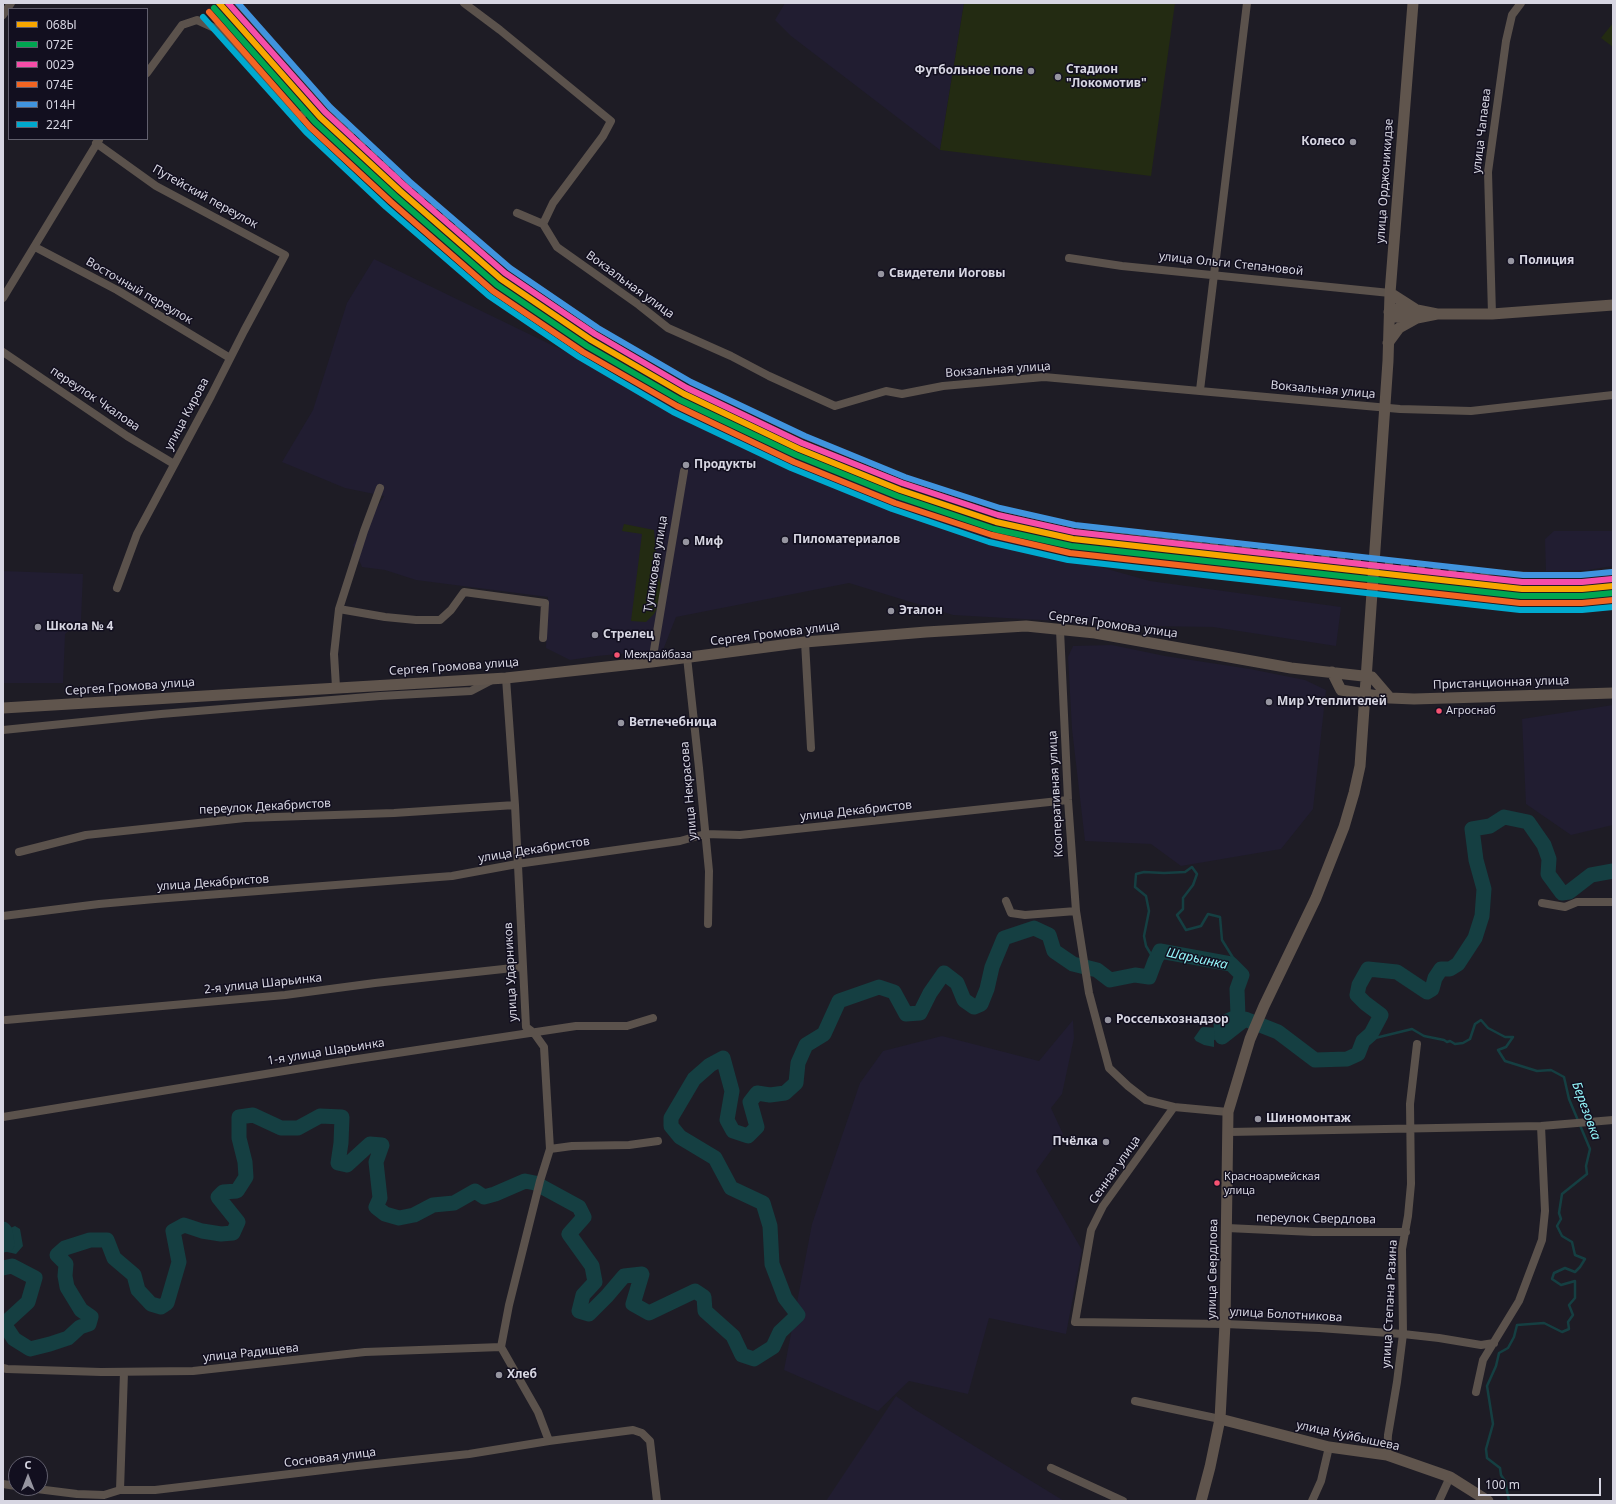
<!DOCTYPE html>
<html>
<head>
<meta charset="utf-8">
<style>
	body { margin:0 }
	#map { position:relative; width:1616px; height:1504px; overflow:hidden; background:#1e1c25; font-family:"Noto Sans",sans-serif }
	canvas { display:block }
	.frame { position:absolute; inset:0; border:4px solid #d7d6e2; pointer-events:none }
	.legend { position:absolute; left:8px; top:8px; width:140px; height:132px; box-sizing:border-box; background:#120f1f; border:1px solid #615f6d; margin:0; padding:5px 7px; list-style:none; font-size:12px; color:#d7d6e2 }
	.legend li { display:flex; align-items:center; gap:8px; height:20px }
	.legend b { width:20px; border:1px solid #615f6d }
	.north { position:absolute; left:8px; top:1456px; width:40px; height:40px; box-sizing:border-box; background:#120f1f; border:1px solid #615f6d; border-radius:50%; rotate:0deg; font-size:11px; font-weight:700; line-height:16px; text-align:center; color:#d7d6e2 }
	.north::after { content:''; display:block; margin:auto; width:14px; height:18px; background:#9695a0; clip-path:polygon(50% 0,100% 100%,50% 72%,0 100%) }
	.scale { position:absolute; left:1478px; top:1478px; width:123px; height:18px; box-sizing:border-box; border:2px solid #d7d6e2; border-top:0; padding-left:5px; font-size:12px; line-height:14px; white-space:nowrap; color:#d7d6e2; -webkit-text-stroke:3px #120f1f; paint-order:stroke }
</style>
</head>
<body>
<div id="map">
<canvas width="1616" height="1504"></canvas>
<div class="frame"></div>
<ul class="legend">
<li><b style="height:5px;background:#f7a600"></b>068Ы</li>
<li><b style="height:5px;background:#00a651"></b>072Е</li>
<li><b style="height:5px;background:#f54da8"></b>002Э</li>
<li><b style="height:5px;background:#f26522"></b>074Е</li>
<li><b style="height:5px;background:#4094de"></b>014Н</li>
<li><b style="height:5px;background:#00a9ce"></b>224Г</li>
</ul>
<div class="north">С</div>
<div class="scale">100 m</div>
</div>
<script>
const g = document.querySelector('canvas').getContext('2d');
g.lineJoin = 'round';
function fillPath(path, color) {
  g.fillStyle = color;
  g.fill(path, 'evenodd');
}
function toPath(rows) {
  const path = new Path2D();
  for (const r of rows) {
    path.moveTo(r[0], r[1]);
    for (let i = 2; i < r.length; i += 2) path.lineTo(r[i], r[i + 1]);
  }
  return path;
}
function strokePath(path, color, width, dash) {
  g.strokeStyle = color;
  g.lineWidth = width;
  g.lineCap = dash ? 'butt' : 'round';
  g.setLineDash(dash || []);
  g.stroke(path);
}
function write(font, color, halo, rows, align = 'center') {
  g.font = font + ' "Noto Sans",sans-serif';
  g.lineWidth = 3;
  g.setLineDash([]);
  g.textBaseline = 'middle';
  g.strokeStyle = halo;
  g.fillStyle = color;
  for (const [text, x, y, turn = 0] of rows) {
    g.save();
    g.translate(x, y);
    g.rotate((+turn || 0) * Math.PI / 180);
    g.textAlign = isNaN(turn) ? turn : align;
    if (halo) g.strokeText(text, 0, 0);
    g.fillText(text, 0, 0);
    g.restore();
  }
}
fillPath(toPath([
	[785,3,964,3,940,150,791,36,775,20],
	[374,259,651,393,820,469,954,521,1036,549,1150,581,1341,607,1336,646,1213,627,1147,626,953,615,849,583,676,617,663,650,597,656,570,660,546,648,548,597,416,580,385,570,362,567,353,545,384,496,345,488,282,462,313,410,347,303],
	[1554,531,1613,531,1613,566,1588,570,1546,571,1545,539],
	[3,571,83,574,81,620,65,634,63,683,3,683],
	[1112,645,1165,656,1250,669,1305,680,1326,690,1313,809,1281,849,1181,866,1151,844,1085,841,1072,729,1068,657,1073,646],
	[1613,705,1613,825,1571,835,1526,804,1522,719],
	[1073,1020,1074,1038,1062,1094,1051,1108,1063,1134,1036,1171,1082,1250,1066,1334,989,1318,968,1394,909,1381,878,1411,784,1370,812,1224,860,1083,883,1051,942,1036,1039,1061],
	[896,1396,914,1409,1064,1501,826,1501]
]), '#211d31');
fillPath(toPath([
	[964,3,1175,3,1151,176,940,150],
	[1613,23,1613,47,1601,38],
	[624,524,654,530,657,566,661,587,659,605,654,614,646,622,631,621,642,534,622,531]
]), '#232b12');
fillPath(toPath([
	[1203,1027,1223,1028,1224,1033,1220,1039,1214,1040,1214,1047,1204,1045,1196,1041,1194,1038,1201,1028],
	[15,1226,20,1229,23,1246,16,1254,3,1251,3,1243,7,1243,8,1229]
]), '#153f42');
strokePath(toPath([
	[1155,961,1146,946,1144,936,1149,911,1146,896,1135,887,1136,874,1144,872,1164,873,1185,872,1192,867,1197,874,1193,885,1183,898,1183,909,1177,915,1186,930,1201,926,1208,914,1220,917,1222,940,1240,969,1242,975],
	[1363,1041,1412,1029,1424,1036,1444,1040,1447,1042,1450,1041,1455,1044,1463,1043,1470,1039,1475,1024,1481,1020,1488,1028,1505,1037,1513,1037,1506,1047,1498,1050,1505,1061,1537,1071,1551,1070,1564,1077,1569,1099,1590,1149,1586,1166,1587,1174,1562,1194,1559,1213,1561,1219,1557,1226,1562,1236,1572,1242,1575,1255,1585,1259,1580,1267,1575,1272,1565,1268,1554,1273,1552,1279,1561,1285,1575,1281,1575,1298,1569,1305,1573,1315,1568,1322,1569,1329,1562,1332,1544,1323,1517,1325,1514,1337,1508,1348,1499,1353,1496,1366,1487,1386,1493,1424,1486,1449,1487,1458,1500,1468,1501,1475,1505,1481,1509,1501]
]), '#153f42', 2.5);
strokePath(toPath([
	[3,1229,5,1231,7,1244,3,1245],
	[3,1268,12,1266,35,1278,28,1302,4,1324,14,1339,30,1349,50,1344,68,1338,80,1327,89,1324,91,1317,81,1310,67,1287,65,1276,66,1264,57,1255,65,1248,90,1240,107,1240,114,1258,134,1275,138,1290,151,1304,161,1307,167,1303,179,1262,173,1231,184,1225,202,1231,221,1234,233,1233,238,1222,218,1197,223,1192,237,1191,246,1177,245,1162,239,1138,239,1117,253,1115,281,1128,298,1128,320,1116,342,1117,341,1143,338,1163,347,1165,370,1144,382,1145,376,1162,380,1198,376,1207,385,1214,399,1218,414,1215,433,1205,454,1203,475,1191,484,1197,495,1194,525,1181,535,1183,579,1207,584,1217,569,1234,592,1266,595,1282,583,1295,579,1311,589,1314,607,1296,624,1276,642,1274,633,1304,649,1313,695,1291,704,1297,705,1311,733,1336,742,1355,754,1359,773,1347,780,1332,798,1315,785,1298,772,1264,770,1226,763,1203,731,1188,715,1158,680,1137,671,1126,671,1118,694,1079,710,1065,723,1058,732,1091,727,1120,733,1131,748,1136,757,1127,750,1102,757,1093,770,1095,785,1093,796,1083,798,1063,806,1045,824,1034,839,1001,879,987,894,992,906,1014,920,1013,930,993,944,973,957,983,964,1000,974,1007,981,1004,987,989,992,967,1004,938,1034,928,1049,935,1054,951,1073,964,1097,970,1110,980,1135,975,1149,977,1155,961,1160,951,1231,964,1242,975,1237,989,1238,1016,1221,1024,1222,1037,1245,1019,1278,1032,1315,1060,1347,1059,1358,1054,1363,1041,1371,1034,1381,1015,1365,1003,1357,995,1359,985,1368,969,1397,972,1427,992,1432,989,1435,978,1441,969,1450,969,1458,964,1475,938,1482,916,1484,889,1476,860,1472,829,1490,826,1504,817,1528,822,1544,845,1549,859,1548,874,1562,893,1569,892,1591,875,1613,871]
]), '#153f42', 15);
strokePath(toPath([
	[464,3,500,30,611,121,603,136,553,203,543,224],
	[3,15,11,3],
	[147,73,182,25,197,20,221,31,289,108,298,117,303,114],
	[96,143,156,186,285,255,244,331,211,396,137,534,117,588],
	[517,213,543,224,557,247,639,305,668,328,731,356,769,376,835,406,886,391,902,394,943,386,1044,377,1400,409,1471,411,1613,395],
	[35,247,117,290,230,358],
	[1069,258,1122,266,1390,293],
	[3,298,99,140],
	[1492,314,1488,172,1506,41,1512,15,1521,3],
	[3,352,127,436,174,464],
	[1200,390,1247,3],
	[339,609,385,617,416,620,440,620,451,610,464,592,545,603,543,638],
	[1060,630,1068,800,1076,911,1089,993,1109,1068,1128,1086,1146,1100,1174,1107,1228,1112],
	[805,642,811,748],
	[687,657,699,768,709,871,708,924],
	[652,662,684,471],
	[336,687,334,654,339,609,364,531,380,488],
	[3,730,161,714,380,696,471,691,492,680],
	[19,852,86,835,245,818,394,813,515,805],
	[1006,901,1011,913,1025,915,1076,911],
	[1542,903,1565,907,1577,902,1613,902],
	[3,916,99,904,155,899,452,876,517,864,680,841,705,834,740,835,1068,800],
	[6,1020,285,995,375,983,522,967],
	[1174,1107,1103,1206,1091,1230,1075,1322,1225,1324,1319,1328,1403,1334,1439,1338,1481,1345,1494,1343],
	[3,1117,351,1060,576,1026,627,1026,653,1018],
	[1229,1132,1541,1126,1613,1120],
	[550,1149,572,1146,629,1145,658,1141],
	[1227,1228,1313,1232,1406,1232],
	[501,1347,509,1305,540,1181,550,1149,544,1047,534,1033,526,1027,515,805,506,678],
	[501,1347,538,1412,549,1441],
	[3,1368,7,1369,101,1372,193,1371,365,1352,501,1347],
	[1476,1392,1483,1360,1519,1301,1542,1240,1545,1211,1541,1126],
	[1135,1401,1220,1419],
	[1387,1455,1388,1435,1397,1382,1403,1334,1402,1249,1408,1216,1411,1184,1410,1104,1417,1044],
	[1051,1468,1123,1501],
	[3,1484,16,1486],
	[29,1488,77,1494,104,1495,120,1490,155,1490,357,1466,469,1454,549,1441,633,1430,642,1433,650,1441,657,1501],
	[120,1490,124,1372],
	[1312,1501,1321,1481,1329,1447],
	[1439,1501,1450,1477]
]), '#5b524c', 8);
strokePath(toPath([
	[1390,293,1415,309],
	[1437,314,1417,318,1396,317,1389,312,1396,309,1417,310,1437,314,1492,314,1613,305],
	[1388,343,1399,328,1417,318],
	[1332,672,1341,690,1390,698,1414,699,1613,693],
	[3,708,506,678,652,662,805,642,926,632,1026,626,1095,633,1291,668,1372,677,1390,698],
	[1220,1419,1329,1447,1387,1455,1450,1477,1488,1501],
	[1201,1501,1210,1467,1220,1419,1225,1324,1228,1112,1250,1039,1264,1006,1316,898,1344,827,1354,793,1360,766,1388,361,1390,293,1413,3]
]), '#60554d', 11);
const rail = toPath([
	[236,3,330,109,406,184,508,267,596,328,692,383,804,437,905,478,1004,510,1075,526,1434,569,1489,573,1575,575,1613,573]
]);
strokePath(rail, '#5d5857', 4);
strokePath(rail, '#120f1f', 2.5, [8]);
strokePath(toPath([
	[219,3,320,117,400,191,501,279,591,340,684,394,799,449,900,490,996,522,1073,539,1522,589,1582,589,1613,586]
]), '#f7a600', 6);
strokePath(toPath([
	[214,8,315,122,395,196,497,285,587,346,680,400,796,455,897,496,994,529,1071,546,1521,596,1582,596,1613,593]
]), '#00a651', 6);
strokePath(toPath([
	[228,3,325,112,405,186,505,273,595,334,687,388,802,443,902,483,998,515,1074,532,1522,582,1582,582,1612,579]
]), '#f54da8', 6);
strokePath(toPath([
	[209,12,310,127,391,202,493,291,583,352,677,406,794,462,895,503,992,535,1070,553,1520,603,1582,603,1613,600]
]), '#f26522', 6);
strokePath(toPath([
	[238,3,330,107,409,181,510,268,598,328,691,382,805,436,905,477,1000,508,1075,525,1523,575,1581,575,1612,572]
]), '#4094de', 6);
strokePath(toPath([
	[203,17,306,132,386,207,489,296,579,357,673,412,791,468,892,509,989,542,1068,560,1520,610,1582,610,1613,607]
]), '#00a9ce', 6);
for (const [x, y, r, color] of [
	[1031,71,4,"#9695a0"],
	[1058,77,4,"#9695a0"],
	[1353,142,4,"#9695a0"],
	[1511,261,4,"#9695a0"],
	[881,274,4,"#9695a0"],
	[686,465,4,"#9695a0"],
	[785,540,4,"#9695a0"],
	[686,542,4,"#9695a0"],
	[891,611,4,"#9695a0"],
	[38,627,4,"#9695a0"],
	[595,635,4,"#9695a0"],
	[617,655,3.5,"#f65372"],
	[1269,702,4,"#9695a0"],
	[1439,711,3.5,"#f65372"],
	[621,723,4,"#9695a0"],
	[1108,1020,4,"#9695a0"],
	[1258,1119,4,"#9695a0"],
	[1106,1142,4,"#9695a0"],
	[1217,1183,3.5,"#f65372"],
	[499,1375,4,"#9695a0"]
]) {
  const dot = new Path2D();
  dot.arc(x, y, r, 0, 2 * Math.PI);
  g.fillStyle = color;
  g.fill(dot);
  strokePath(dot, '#120f1f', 1.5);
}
write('11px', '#d7d6e2', '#120f1f', [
	["Межрайбаза",624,655],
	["Агроснаб",1446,711],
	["Красноармейская",1224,1177],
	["улица",1224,1191]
], 'left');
write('bold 12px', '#d7d6e2', '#120f1f', [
	["Стадион",1066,70],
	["\"Локомотив\"",1066,84],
	["Футбольное поле",1023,71,"right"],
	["Колесо",1345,142,"right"],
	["Полиция",1519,261],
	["Свидетели Иоговы",889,274],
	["Продукты",694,465],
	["Пиломатериалов",793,540],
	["Миф",694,542],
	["Эталон",899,611],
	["Школа № 4",46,627],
	["Стрелец",603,635],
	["Мир Утеплителей",1277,702],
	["Ветлечебница",629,723],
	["Россельхознадзор",1116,1020],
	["Шиномонтаж",1266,1119],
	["Пчёлка",1098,1142,"right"],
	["Хлеб",507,1375]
], 'left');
write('12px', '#d7d6e2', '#120f1f', [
	["улица Чапаева",1482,131,-83],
	["улица Орджоникидзе",1385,181,-86],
	["Путейский переулок",205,197,29],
	["улица Ольги Степановой",1231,264,6],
	["Вокзальная улица",630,285,36],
	["Восточный переулок",139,291,30],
	["Вокзальная улица",998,370,-4],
	["Вокзальная улица",1323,390,5],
	["переулок Чкалова",95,399,34],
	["улица Кирова",187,414,-62],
	["Тупиковая улица",656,564,-81],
	["Сергея Громова улица",1113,625,8],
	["Сергея Громова улица",775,634,-7],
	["Сергея Громова улица",454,667,-4],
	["Пристанционная улица",1501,683,-2],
	["Сергея Громова улица",130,687,-4],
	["улица Некрасова",689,791,-95],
	["Кооперативная улица",1056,794,-93],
	["переулок Декабристов",265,807,-3],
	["улица Декабристов",856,811,-6],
	["улица Декабристов",534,850,-9],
	["улица Декабристов",213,883,-4],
	["улица Ударников",511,972,-93],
	["2-я улица Шарьинка",263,984,-6],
	["1-я улица Шарьинка",326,1052,-9],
	["Сенная улица",1115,1170,-55],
	["переулок Свердлова",1316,1219,1],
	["улица Свердлова",1213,1269,-89],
	["улица Степана Разина",1390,1304,-87],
	["улица Болотникова",1286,1315,3],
	["улица Радищева",251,1353,-6],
	["улица Куйбышева",1348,1436,12],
	["Сосновая улица",330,1458,-7]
]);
write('italic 13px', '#92f4f8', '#120f1f', [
	["Шарьинка",1197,959,12],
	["Березовка",1586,1111,70]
]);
</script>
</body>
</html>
